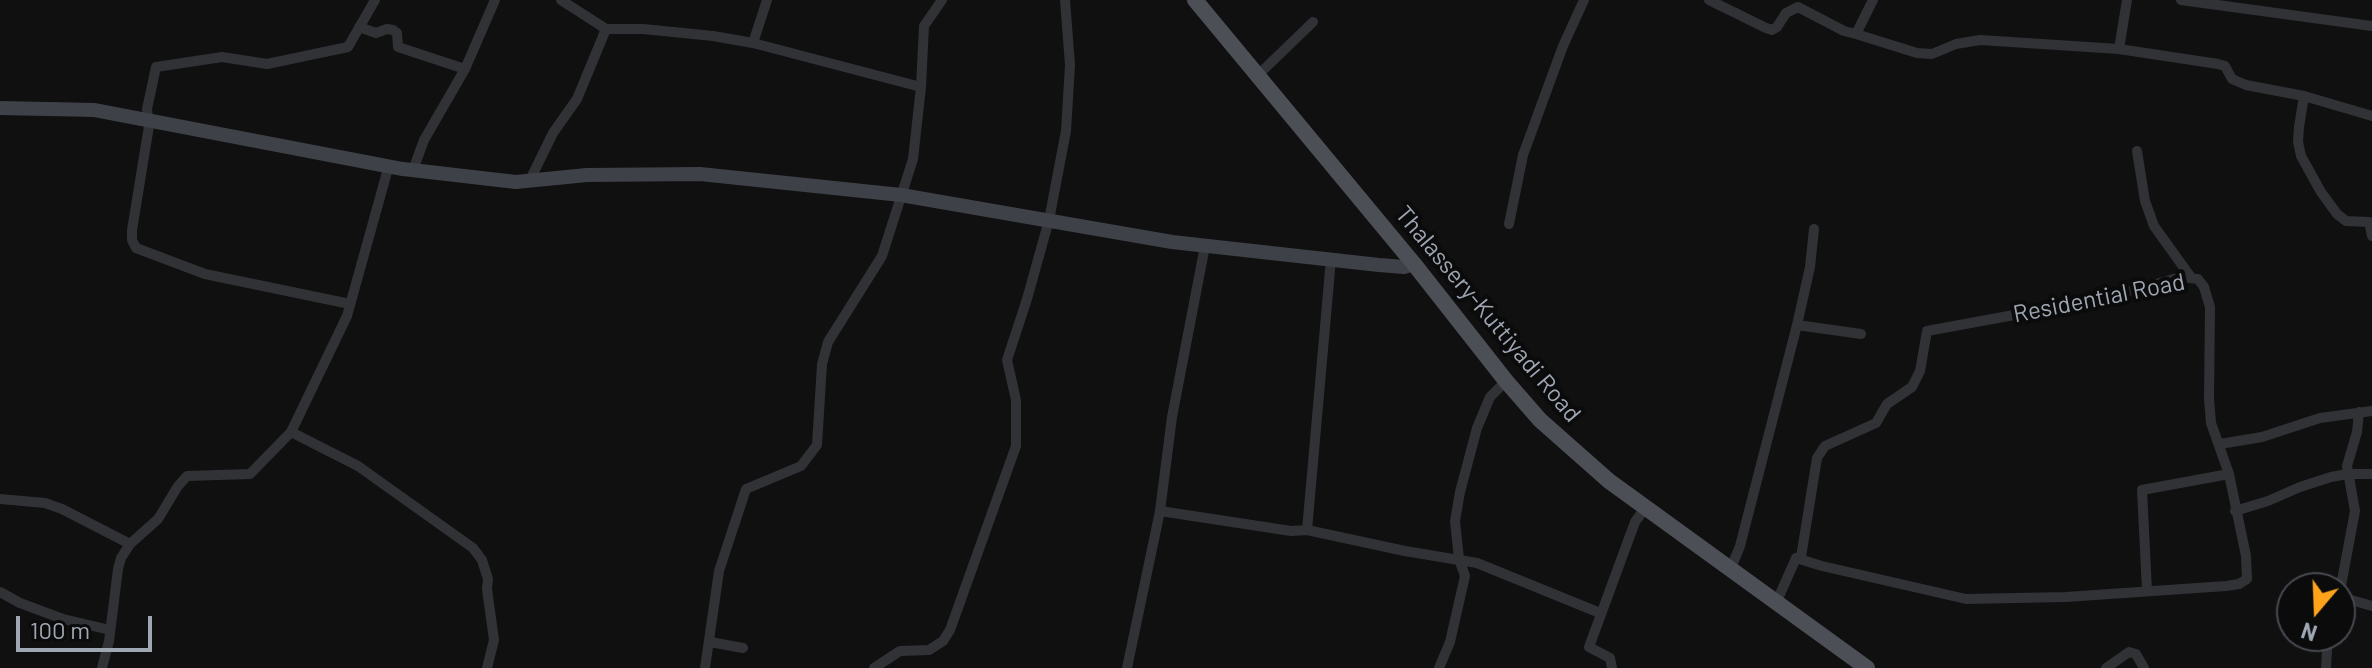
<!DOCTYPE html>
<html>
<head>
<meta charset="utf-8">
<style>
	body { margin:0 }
	#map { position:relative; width:2372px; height:668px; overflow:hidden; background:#101011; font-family:Barlow,sans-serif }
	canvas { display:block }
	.north { position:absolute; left:2276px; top:572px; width:80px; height:80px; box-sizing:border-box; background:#0b0b0c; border:2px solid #46494f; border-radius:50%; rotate:199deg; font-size:22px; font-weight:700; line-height:32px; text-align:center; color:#9fa7b3 }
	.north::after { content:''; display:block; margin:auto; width:28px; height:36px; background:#ffa31a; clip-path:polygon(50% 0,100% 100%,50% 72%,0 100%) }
	.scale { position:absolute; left:16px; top:616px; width:136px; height:36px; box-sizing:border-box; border:4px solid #9fa7b3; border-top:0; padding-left:10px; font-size:24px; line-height:28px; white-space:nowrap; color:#9fa7b3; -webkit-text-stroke:6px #0b0b0c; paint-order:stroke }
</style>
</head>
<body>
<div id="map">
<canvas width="2372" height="668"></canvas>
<div class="north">N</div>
<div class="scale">100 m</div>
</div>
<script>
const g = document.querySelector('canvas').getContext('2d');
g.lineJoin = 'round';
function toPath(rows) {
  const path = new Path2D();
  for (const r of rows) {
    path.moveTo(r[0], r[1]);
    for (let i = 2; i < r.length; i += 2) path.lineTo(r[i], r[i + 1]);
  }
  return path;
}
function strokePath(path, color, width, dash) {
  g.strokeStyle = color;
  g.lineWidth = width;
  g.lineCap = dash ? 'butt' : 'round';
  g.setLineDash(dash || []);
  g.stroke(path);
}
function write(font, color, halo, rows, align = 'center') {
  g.font = font + ' Barlow,sans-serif';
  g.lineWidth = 8;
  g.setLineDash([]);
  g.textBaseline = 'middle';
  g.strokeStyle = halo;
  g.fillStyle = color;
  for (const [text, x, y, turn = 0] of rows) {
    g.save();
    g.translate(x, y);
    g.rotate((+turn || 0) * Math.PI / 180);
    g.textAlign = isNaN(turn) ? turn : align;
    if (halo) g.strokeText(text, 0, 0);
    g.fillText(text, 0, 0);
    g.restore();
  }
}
strokePath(toPath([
	[561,0,606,29],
	[1709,0,1766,28,1772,30,1777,27,1786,13,1798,7,1844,31,1856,34],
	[1873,0,1856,34,1917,53,1932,54,1956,44,1980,40,2119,49,2218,64,2225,66,2232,79,2246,85,2304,96,2372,116],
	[2181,0,2372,26],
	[359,27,376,33,387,29,393,30,397,33,398,47,465,69,424,140,413,170],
	[2119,49,2127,0],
	[465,69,495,0],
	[1257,76,1313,22],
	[921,87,924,26,942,0],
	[2304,96,2299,127,2298,142,2301,156,2321,192,2337,214,2346,221,2369,222,2372,236],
	[2137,151,2145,201,2154,226,2190,276],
	[530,180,553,133,577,99,606,29,643,29,713,36,753,43],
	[1509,224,1523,155,1563,46,1584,0],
	[350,304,205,274,136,248,132,240,132,230,149,126,147,109,156,67,222,57,267,64,348,47,375,0],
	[1797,325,1861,334],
	[291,432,358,466,473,548,482,560,488,579,487,589,494,640,487,668],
	[2220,444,2262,437,2320,418,2372,411],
	[0,499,45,503,62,509,130,544],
	[1160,511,1291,531,1307,530,1331,259],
	[2235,511,2268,501,2300,487,2331,477,2348,474,2372,474],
	[1307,530,1405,551,1477,563,1600,613],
	[1731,568,1740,546,1797,325,1810,267,1814,229],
	[2147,591,2142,490,2229,474],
	[2340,591,2355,511,2347,466,2357,432,2359,412],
	[0,592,20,603,63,619,110,630],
	[2340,594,2344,598,2372,606],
	[1777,601,1796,558,1822,566,1966,599,2066,597,2226,586,2239,584,2247,579,2246,556,2229,474,2211,423,2209,399,2210,307,2204,287,2198,279,2181,277,2101,299,1927,331,1920,371,1912,387,1887,404,1876,423,1825,446,1817,458,1801,557],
	[2325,640,2327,650,2326,668],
	[710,642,743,648],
	[102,668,109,641,118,569,121,558,130,544,158,519,178,486,187,476,250,474,291,432,347,316,389,165],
	[705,668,719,571,746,489,801,466,817,445,822,364,828,342,882,256,913,159,921,87,753,43,767,0],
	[874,668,900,651,929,650,943,641,950,630,1016,446,1016,400,1007,360,1027,299,1049,220,1066,131,1070,65,1065,0],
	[1127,668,1160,511,1172,417,1205,246],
	[1439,668,1450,642,1465,576,1459,559,1455,521,1460,492,1477,428,1490,397,1506,381],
	[1612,668,1610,658,1589,647,1635,522,1645,508],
	[2106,668,2129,652,2136,654,2144,668]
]), '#303236', 10);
strokePath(toPath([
	[0,108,95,110,403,169,516,182,587,175,700,174,901,195,1172,242,1379,265,1404,267,1414,264]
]), '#3e4147', 14);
strokePath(toPath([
	[1195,0,1414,264,1506,381,1540,420,1609,481,1867,668]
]), '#4c4f56', 16);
write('24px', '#9fa7b3', '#0b0b0c', [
	["Residential Road",2099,298,-11],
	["Thalassery-Kuttiyadi Road",1488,314,50]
]);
</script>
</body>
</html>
